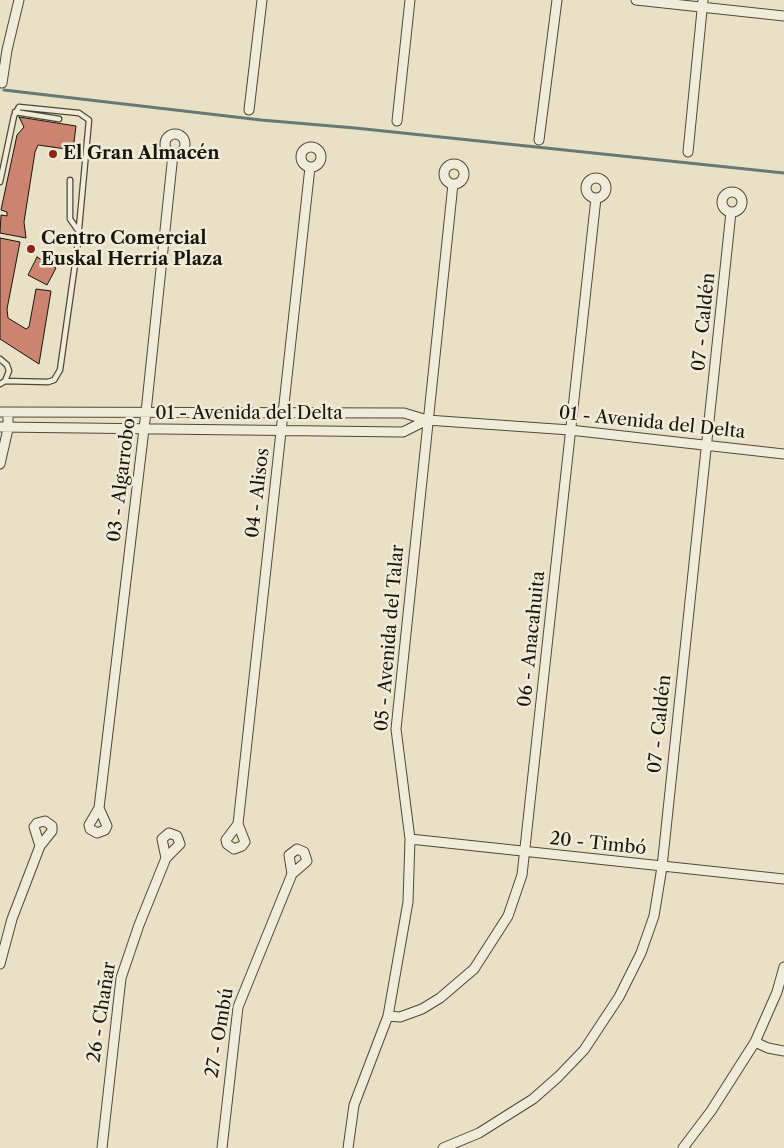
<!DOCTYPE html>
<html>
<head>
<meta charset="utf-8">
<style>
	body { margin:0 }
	canvas { display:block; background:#e8e1c5 }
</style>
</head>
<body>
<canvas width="784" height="1148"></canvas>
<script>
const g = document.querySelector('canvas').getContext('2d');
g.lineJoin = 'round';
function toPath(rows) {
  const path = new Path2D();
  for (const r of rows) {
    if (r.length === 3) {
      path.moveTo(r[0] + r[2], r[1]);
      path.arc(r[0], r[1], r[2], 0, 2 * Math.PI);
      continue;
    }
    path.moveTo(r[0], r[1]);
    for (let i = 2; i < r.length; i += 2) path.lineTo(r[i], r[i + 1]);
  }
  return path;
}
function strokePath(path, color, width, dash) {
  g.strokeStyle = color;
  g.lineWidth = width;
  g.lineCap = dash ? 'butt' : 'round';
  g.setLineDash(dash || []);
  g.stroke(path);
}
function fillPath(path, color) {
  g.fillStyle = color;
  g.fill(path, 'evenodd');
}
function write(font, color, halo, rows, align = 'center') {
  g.font = font + ' "Libre Caslon Text",serif';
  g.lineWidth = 5;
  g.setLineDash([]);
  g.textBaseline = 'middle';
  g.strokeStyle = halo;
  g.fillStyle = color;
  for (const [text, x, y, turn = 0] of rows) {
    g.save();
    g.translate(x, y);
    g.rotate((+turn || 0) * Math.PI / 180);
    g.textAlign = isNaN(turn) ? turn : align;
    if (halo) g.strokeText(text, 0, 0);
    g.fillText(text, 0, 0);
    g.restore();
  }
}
strokePath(toPath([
	[4,90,261,120,355,128,784,173]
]), '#667975', 3);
const building = toPath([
	[19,117,76,126,73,150,38,145,35,152,24,222,26,238,0,233,1,215,7,216,7,212,1,210,17,135,24,127,19,117],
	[0,238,20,242,7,309,8,318,26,329,29,327,36,289,51,291,39,364,0,339,0,238],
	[37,257,56,268,47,285,28,275,37,257]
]);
fillPath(building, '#cc8470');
strokePath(building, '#1c150b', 1);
const lane = toPath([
	[15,112,59,119],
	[70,180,70,219,77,229],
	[0,182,14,116,19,107,79,113,89,120,77,250,60,370,54,380,48,382,5,381,0,384],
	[0,359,7,365,9,371,5,381]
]);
const street = toPath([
	[636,0,784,16],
	[2,83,7,50,19,0],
	[249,110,262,0],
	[397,121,410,0],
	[175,144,10],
	[539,140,557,0],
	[311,157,10],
	[688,152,703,0],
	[454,174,10],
	[596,188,10],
	[732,202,10],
	[0,412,404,413,427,420,570,430,784,454],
	[0,427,403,432,427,420],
	[0,464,8,429,8,413],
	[99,808,146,412,173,154],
	[99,808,107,826,105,830,97,833,90,829,89,825,99,808],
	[238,824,310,167],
	[238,824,245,842,242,846,234,849,227,844,226,840,238,824],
	[169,833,177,836,180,844,166,858,162,839,169,833],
	[410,839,784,879],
	[297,849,304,852,307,861,292,874,289,855,297,849],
	[0,964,12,919,40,846,52,831,52,826,45,821,37,823,34,827,40,846],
	[388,1016,400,1017,422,1009,440,998,474,969,508,916,522,875,596,198],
	[755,1042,768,1048,784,1051],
	[102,1148,121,978,139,925,166,858],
	[222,1148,238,1007,292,874],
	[348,1148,354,1105,388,1016,408,902,410,839,396,729,453,184],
	[443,1148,479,1133,533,1099,558,1077,584,1050,619,997,641,953,654,916,662,867,731,212],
	[683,1148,711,1111,755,1042,777,992,784,967]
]);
strokePath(lane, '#4f483a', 7);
strokePath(street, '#4f483a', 11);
strokePath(lane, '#f0ecd9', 4.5);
strokePath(street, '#f0ecd9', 9);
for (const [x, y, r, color] of [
	[53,154,5,"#8f2418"],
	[31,249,5,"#8f2418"]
]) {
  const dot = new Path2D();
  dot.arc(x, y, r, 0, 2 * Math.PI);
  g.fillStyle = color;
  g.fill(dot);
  strokePath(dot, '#f0ecd9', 2);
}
write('bold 18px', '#1c150b', '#f0ecd9', [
	["El Gran Almacén",63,154],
	["Centro Comercial",41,239],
	["Euskal Herria Plaza",41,260]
], 'left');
write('18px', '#1c150b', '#f0ecd9', [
	["07 - Caldén",704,322,-84],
	["01 - Avenida del Delta",249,414],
	["01 - Avenida del Delta",652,423,6],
	["03 - Algarrobo",122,480,-83],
	["04 - Alisos",258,493,-83],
	["05 - Avenida del Talar",390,638,-85],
	["06 - Anacahuita",532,639,-84],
	["07 - Caldén",660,724,-84],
	["20 - Timbó",598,844,6],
	["26 - Chañar",102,1012,-81],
	["27 - Ombú",220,1033,-80]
]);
</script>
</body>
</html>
